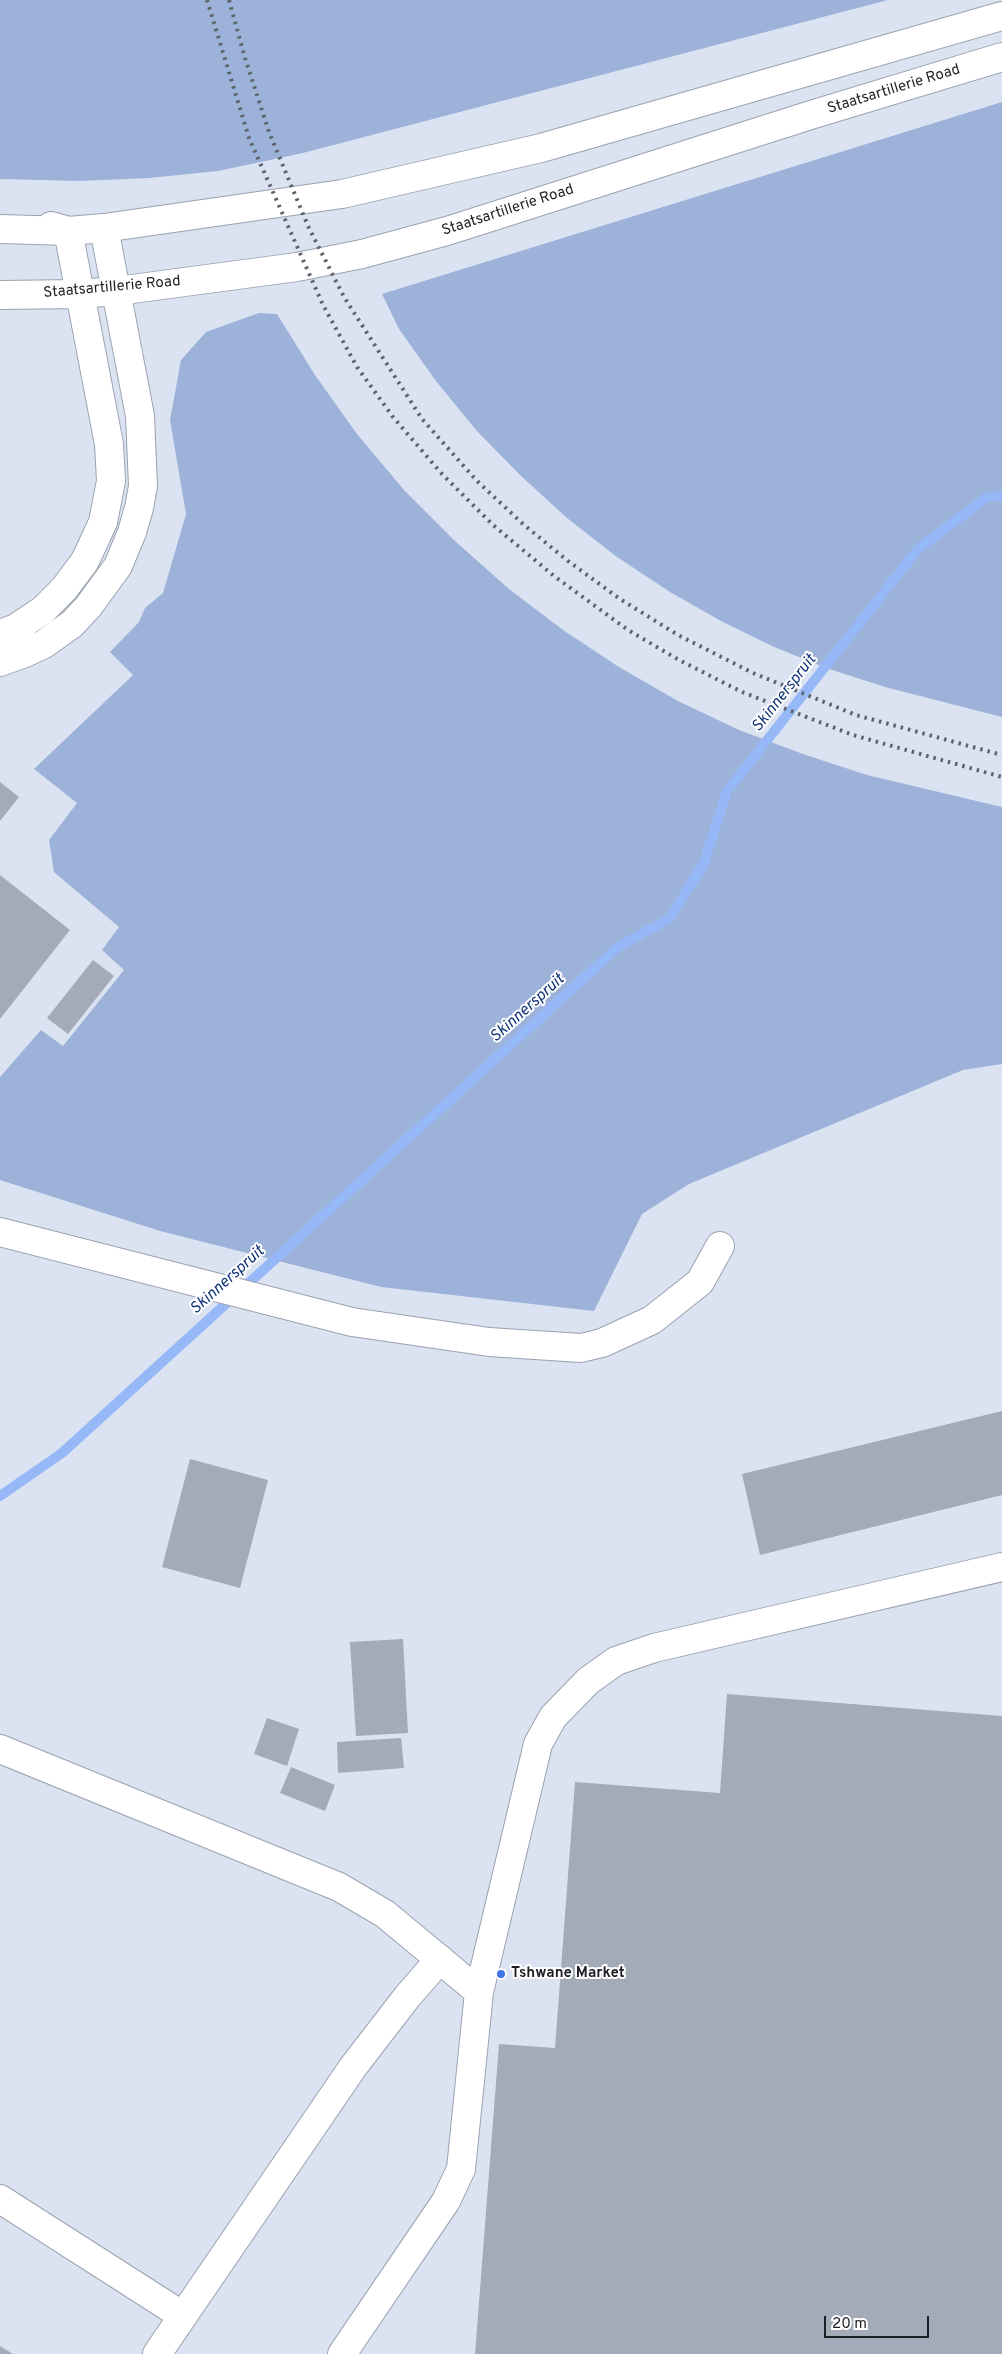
<!DOCTYPE html>
<html>
<head>
<meta charset="utf-8">
<style>
	body { margin:0 }
	#map { position:relative; width:1002px; height:2354px; overflow:hidden; background:#dbe3f2; font-family:Overpass,sans-serif }
	canvas { display:block }
	.scale { position:absolute; left:824px; top:2316px; width:105px; height:22px; box-sizing:border-box; border:2px solid #1d2025; border-top:0; padding-left:6px; font-size:15px; line-height:18px; white-space:nowrap; color:#1d2025; -webkit-text-stroke:4px #fff; paint-order:stroke }
</style>
</head>
<body>
<div id="map">
<canvas width="1002" height="2354"></canvas>
<div class="scale">20 m</div>
</div>
<script>
const g = document.querySelector('canvas').getContext('2d');
g.lineJoin = 'round';
function fillPath(path, color) {
  g.fillStyle = color;
  g.fill(path, 'evenodd');
}
function toPath(rows) {
  const path = new Path2D();
  for (const r of rows) {
    path.moveTo(r[0], r[1]);
    for (let i = 2; i < r.length; i += 2) path.lineTo(r[i], r[i + 1]);
  }
  return path;
}
function strokePath(path, color, width, dash) {
  g.strokeStyle = color;
  g.lineWidth = width;
  g.lineCap = dash ? 'butt' : 'round';
  g.setLineDash(dash || []);
  g.stroke(path);
}
function write(font, color, halo, rows, align = 'center') {
  g.font = font + ' Overpass,sans-serif';
  g.lineWidth = 4;
  g.setLineDash([]);
  g.textBaseline = 'middle';
  g.strokeStyle = halo;
  g.fillStyle = color;
  for (const [text, x, y, turn = 0] of rows) {
    g.save();
    g.translate(x, y);
    g.rotate((+turn || 0) * Math.PI / 180);
    g.textAlign = isNaN(turn) ? turn : align;
    if (halo) g.strokeText(text, 0, 0);
    g.fillText(text, 0, 0);
    g.restore();
  }
}
fillPath(toPath([
	[0,0,888,0,303,153,218,171,149,178,80,181,0,179],
	[1002,102,1002,717,885,687,829,669,774,647,721,621,670,592,617,557,567,518,520,475,476,430,436,381,399,329,382,294],
	[259,313,277,314,315,375,357,434,404,490,455,541,509,589,563,630,619,667,678,701,739,730,803,754,867,775,1002,807,1002,1064,963,1070,689,1184,642,1214,594,1311,381,1287,160,1231,0,1180,0,1077,41,1030,63,1046,124,970,102,950,119,927,54,872,49,840,77,803,34,769,133,675,110,652,139,622,145,608,163,593,186,514,170,420,181,360,206,332]
]), '#9db2d9');
strokePath(toPath([
	[0,1496,62,1453,618,947,670,918,704,863,727,791,918,549,987,497,1002,496]
]), '#96b8f7', 10);
fillPath(toPath([
	[0,782,19,797,0,821],
	[0,875,70,930,0,1019],
	[93,960,114,976,68,1034,47,1018],
	[1002,1411,1002,1495,760,1555,742,1474],
	[190,1459,268,1480,240,1588,162,1567],
	[403,1639,408,1733,356,1736,350,1642],
	[727,1694,1002,1716,1002,2354,475,2354,499,2044,555,2048,575,1782,720,1793],
	[267,1718,299,1729,287,1766,254,1754],
	[401,1738,404,1768,338,1773,337,1742],
	[291,1767,335,1785,325,1811,280,1793],
	[0,2346,13,2354,0,2354]
]), '#a3abb9');
const minor = toPath([
	[0,229,68,231,104,228,342,194,541,148,1002,16],
	[0,295,79,294,117,291,297,267,362,254,447,231,814,114,1002,57],
	[0,634,16,628,43,610,64,589,85,561,103,522,111,481,109,444,68,231,51,226],
	[0,662,25,653,44,644,72,624,88,607,118,566,132,532,139,508,143,486,140,416,104,228],
	[0,1232,352,1322,489,1342,581,1348,602,1343,652,1320,700,1282,720,1246],
	[0,1749,339,1887,385,1914,479,1992],
	[0,2199,183,2316],
	[157,2354,353,2067,407,1997,440,1959],
	[342,2354,446,2201,461,2169,479,1992,538,1744,553,1717,588,1681,616,1661,654,1648,1002,1567]
]);
strokePath(minor, '#9aa2b0', 30);
strokePath(minor, '#fff', 28);
strokePath(toPath([
	[207,0,249,138,323,305,357,367,393,417,442,474,493,525,554,576,628,630,679,660,742,692,853,735,1002,777],
	[229,0,245,58,269,132,308,226,344,297,422,419,477,481,523,524,568,561,620,599,678,635,753,673,856,715,1002,755]
]), '#5e636b', 4, [2.5, 5]);
for (const [x, y, r, color] of [
	[501,1974,5,"#3d73e3"]
]) {
  const dot = new Path2D();
  dot.arc(x, y, r, 0, 2 * Math.PI);
  g.fillStyle = color;
  g.fill(dot);
  strokePath(dot, '#fff', 2);
}
write('15px', '#1d2025', '#fff', [
	["Staatsartillerie Road",894,90,-17],
	["Staatsartillerie Road",508,211,-18],
	["Staatsartillerie Road",112,288,-5]
]);
write('bold 15px', '#1d2025', '#fff', [
	["Tshwane Market",511,1974]
], 'left');
write('italic 16px', '#12347b', '#fff', [
	["Skinnerspruit",785,694,-52],
	["Skinnerspruit",528,1009,-42],
	["Skinnerspruit",228,1281,-42]
]);
</script>
</body>
</html>
